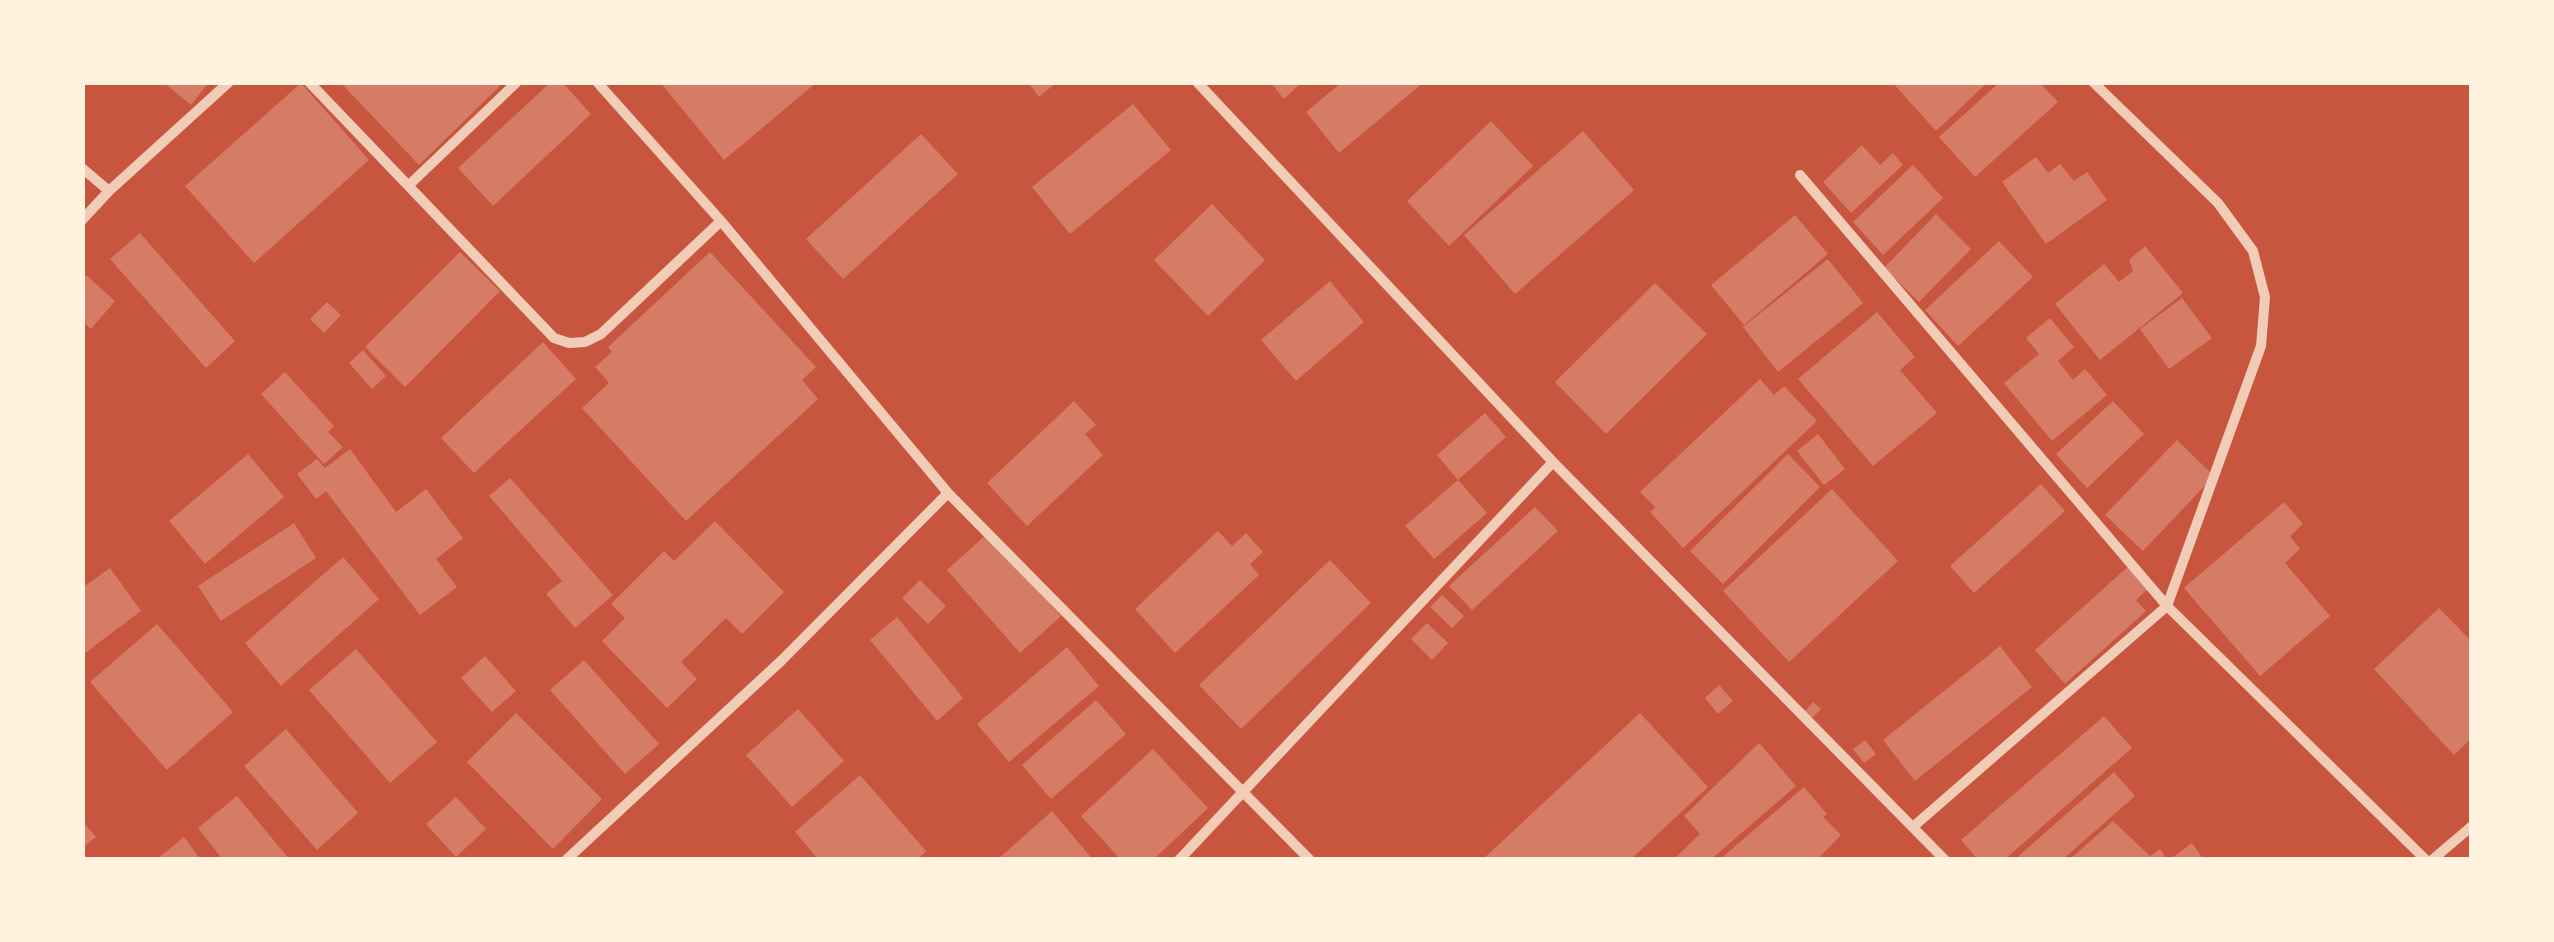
<!DOCTYPE html>
<html>
<head>
<meta charset="utf-8">
<style>
	body { margin:0 }
	#map { position:relative; width:2554px; height:942px; overflow:hidden; background:#c8553d; font-family:"Varela Round",sans-serif }
	canvas { display:block }
	.frame { position:absolute; inset:0; border:85px solid #fff3e0; pointer-events:none }
</style>
</head>
<body>
<div id="map">
<canvas width="2554" height="942"></canvas>
<div class="frame"></div>
</div>
<script>
const g = document.querySelector('canvas').getContext('2d');
g.lineJoin = 'round';
function fillPath(path, color) {
  g.fillStyle = color;
  g.fill(path, 'evenodd');
}
function toPath(rows) {
  const path = new Path2D();
  for (const r of rows) {
    path.moveTo(r[0], r[1]);
    for (let i = 2; i < r.length; i += 2) path.lineTo(r[i], r[i + 1]);
  }
  return path;
}
function strokePath(path, color, width, dash) {
  g.strokeStyle = color;
  g.lineWidth = width;
  g.lineCap = dash ? 'butt' : 'round';
  g.setLineDash(dash || []);
  g.stroke(path);
}
fillPath(toPath([
	[163,82,209,82,191,105],
	[340,82,504,82,419,165],
	[551,82,562,82,591,114,493,206,458,168],
	[660,82,817,82,724,160],
	[1028,82,1057,82,1039,97],
	[1270,82,1302,82,1284,99],
	[1342,82,1424,82,1339,153,1306,112],
	[1892,82,1988,82,1936,131],
	[2000,82,2039,82,2058,102,1975,177,1939,137],
	[301,83,369,160,254,263,185,186],
	[1133,104,1171,150,1070,234,1032,187],
	[1491,121,1533,166,1449,246,1407,201],
	[1583,131,1634,190,1515,294,1464,235],
	[921,134,958,174,843,279,806,239],
	[1862,145,1880,165,1893,153,1903,165,1851,213,1823,182],
	[2036,157,2048,173,2060,164,2074,181,2087,172,2107,200,2046,244,2002,182],
	[1913,165,1943,198,1883,255,1853,222],
	[1212,204,1265,260,1208,316,1154,260],
	[1936,214,1971,249,1919,302,1884,268],
	[1795,215,1828,254,1744,325,1711,285],
	[140,233,235,341,206,368,110,259],
	[1999,241,2033,277,1958,346,1925,310],
	[2145,246,2183,293,2100,360,2055,304,2104,264,2119,282,2133,271,2129,260],
	[460,252,500,291,405,387,365,347],
	[710,252,816,367,802,380,818,399,686,521,582,408,609,383,595,367,612,352,608,347],
	[1828,259,1863,303,1778,372,1743,327],
	[86,275,115,301,91,329,82,321,82,279],
	[1330,281,1364,322,1296,381,1261,340],
	[1655,283,1707,334,1606,434,1555,382],
	[2182,298,2212,338,2169,369,2140,329],
	[327,302,341,315,324,333,310,319],
	[1877,312,1915,357,1900,370,1937,413,1873,466,1798,379],
	[2050,318,2074,347,2058,361,2073,380,2085,369,2107,395,2052,441,2004,383,2039,354,2026,338],
	[543,342,576,379,474,473,441,438],
	[363,350,386,376,372,389,349,363],
	[285,372,334,426,328,432,343,447,324,464,261,394],
	[1760,379,1774,395,1784,386,1817,421,1683,548,1650,512,1655,507,1640,492],
	[1074,401,1096,425,1085,434,1103,455,1027,526,987,483],
	[2113,401,2144,434,2087,488,2056,454],
	[1485,413,1506,437,1458,480,1437,455],
	[1818,434,1845,469,1824,485,1797,451],
	[2177,440,2214,476,2143,551,2105,515],
	[350,449,396,512,426,489,463,538,436,559,457,587,420,615,326,491,316,499,297,474,317,459,325,468],
	[248,454,284,497,205,564,169,521],
	[1788,454,1820,487,1723,584,1690,551],
	[510,478,613,595,575,628,546,594,562,581,489,496],
	[1458,480,1487,513,1434,559,1405,526],
	[2041,484,2065,511,1974,593,1950,566],
	[1832,489,1898,561,1789,662,1723,591],
	[2284,502,2303,524,2290,536,2300,549,2285,563,2330,616,2260,676,2184,588],
	[1535,507,1558,531,1472,610,1449,586],
	[715,521,784,592,742,634,726,618,681,662,697,679,667,708,602,641,625,618,611,604,664,551,674,561],
	[294,523,316,558,221,621,198,586],
	[1218,531,1232,546,1246,533,1263,552,1250,564,1259,575,1175,653,1135,609],
	[987,534,1061,616,1020,653,947,570],
	[343,557,379,599,281,686,245,643],
	[1330,560,1371,603,1241,729,1199,685],
	[2131,564,2151,586,2136,600,2146,611,2065,684,2035,650],
	[110,568,141,611,85,653,82,588],
	[920,580,946,606,928,624,902,598],
	[1442,595,1464,616,1452,628,1430,607],
	[2439,608,2472,642,2472,738,2454,755,2374,669],
	[897,617,963,698,937,721,870,640],
	[1427,623,1448,643,1432,660,1411,639],
	[157,624,233,712,167,770,90,682],
	[2000,646,2032,687,1915,781,1883,740],
	[1067,647,1099,686,1009,762,977,724],
	[356,649,437,742,390,783,309,690],
	[485,656,516,691,492,712,461,678],
	[584,660,659,744,625,774,550,690],
	[1719,685,1733,701,1718,714,1705,698],
	[1096,700,1126,734,1051,799,1022,765],
	[1813,702,1821,709,1812,718,1805,711],
	[798,709,844,761,792,807,746,755],
	[516,713,602,799,553,849,467,762],
	[1640,713,1708,787,1630,860,1482,860],
	[2104,716,2132,748,2004,860,1978,860,1961,840],
	[286,729,358,813,317,850,244,766],
	[1865,740,1876,754,1864,763,1853,749],
	[1759,743,1796,786,1710,860,1673,860,1700,834,1684,816],
	[1153,749,1208,808,1153,860,1121,860,1081,816],
	[2114,772,2135,796,2062,860,2014,860],
	[860,775,926,851,917,860,819,860,795,832],
	[1804,787,1827,814,1823,817,1841,835,1817,860,1719,860],
	[237,796,290,860,223,860,198,828],
	[456,797,486,829,456,857,426,824],
	[1052,811,1093,860,997,860],
	[82,821,96,837,82,848],
	[2113,821,2150,856,2160,849,2168,860,2069,860],
	[184,837,201,860,156,860],
	[2192,843,2204,860,2169,860]
]), '#d67c66');
strokePath(toPath([
	[309,82,554,338,569,343,585,342,601,334,721,221],
	[597,82,721,221,948,493,1310,860],
	[1197,82,1553,462,1945,860],
	[82,168,109,191,229,82],
	[1800,175,2167,606,2426,860],
	[409,185,517,82],
	[82,220,109,191],
	[1914,826,2167,606,2261,346,2265,297,2253,251,2218,203,2093,82],
	[566,860,781,661,948,493],
	[1179,860,1553,462],
	[2432,860,2472,826]
]), '#f1ccb7', 10);
</script>
</body>
</html>
